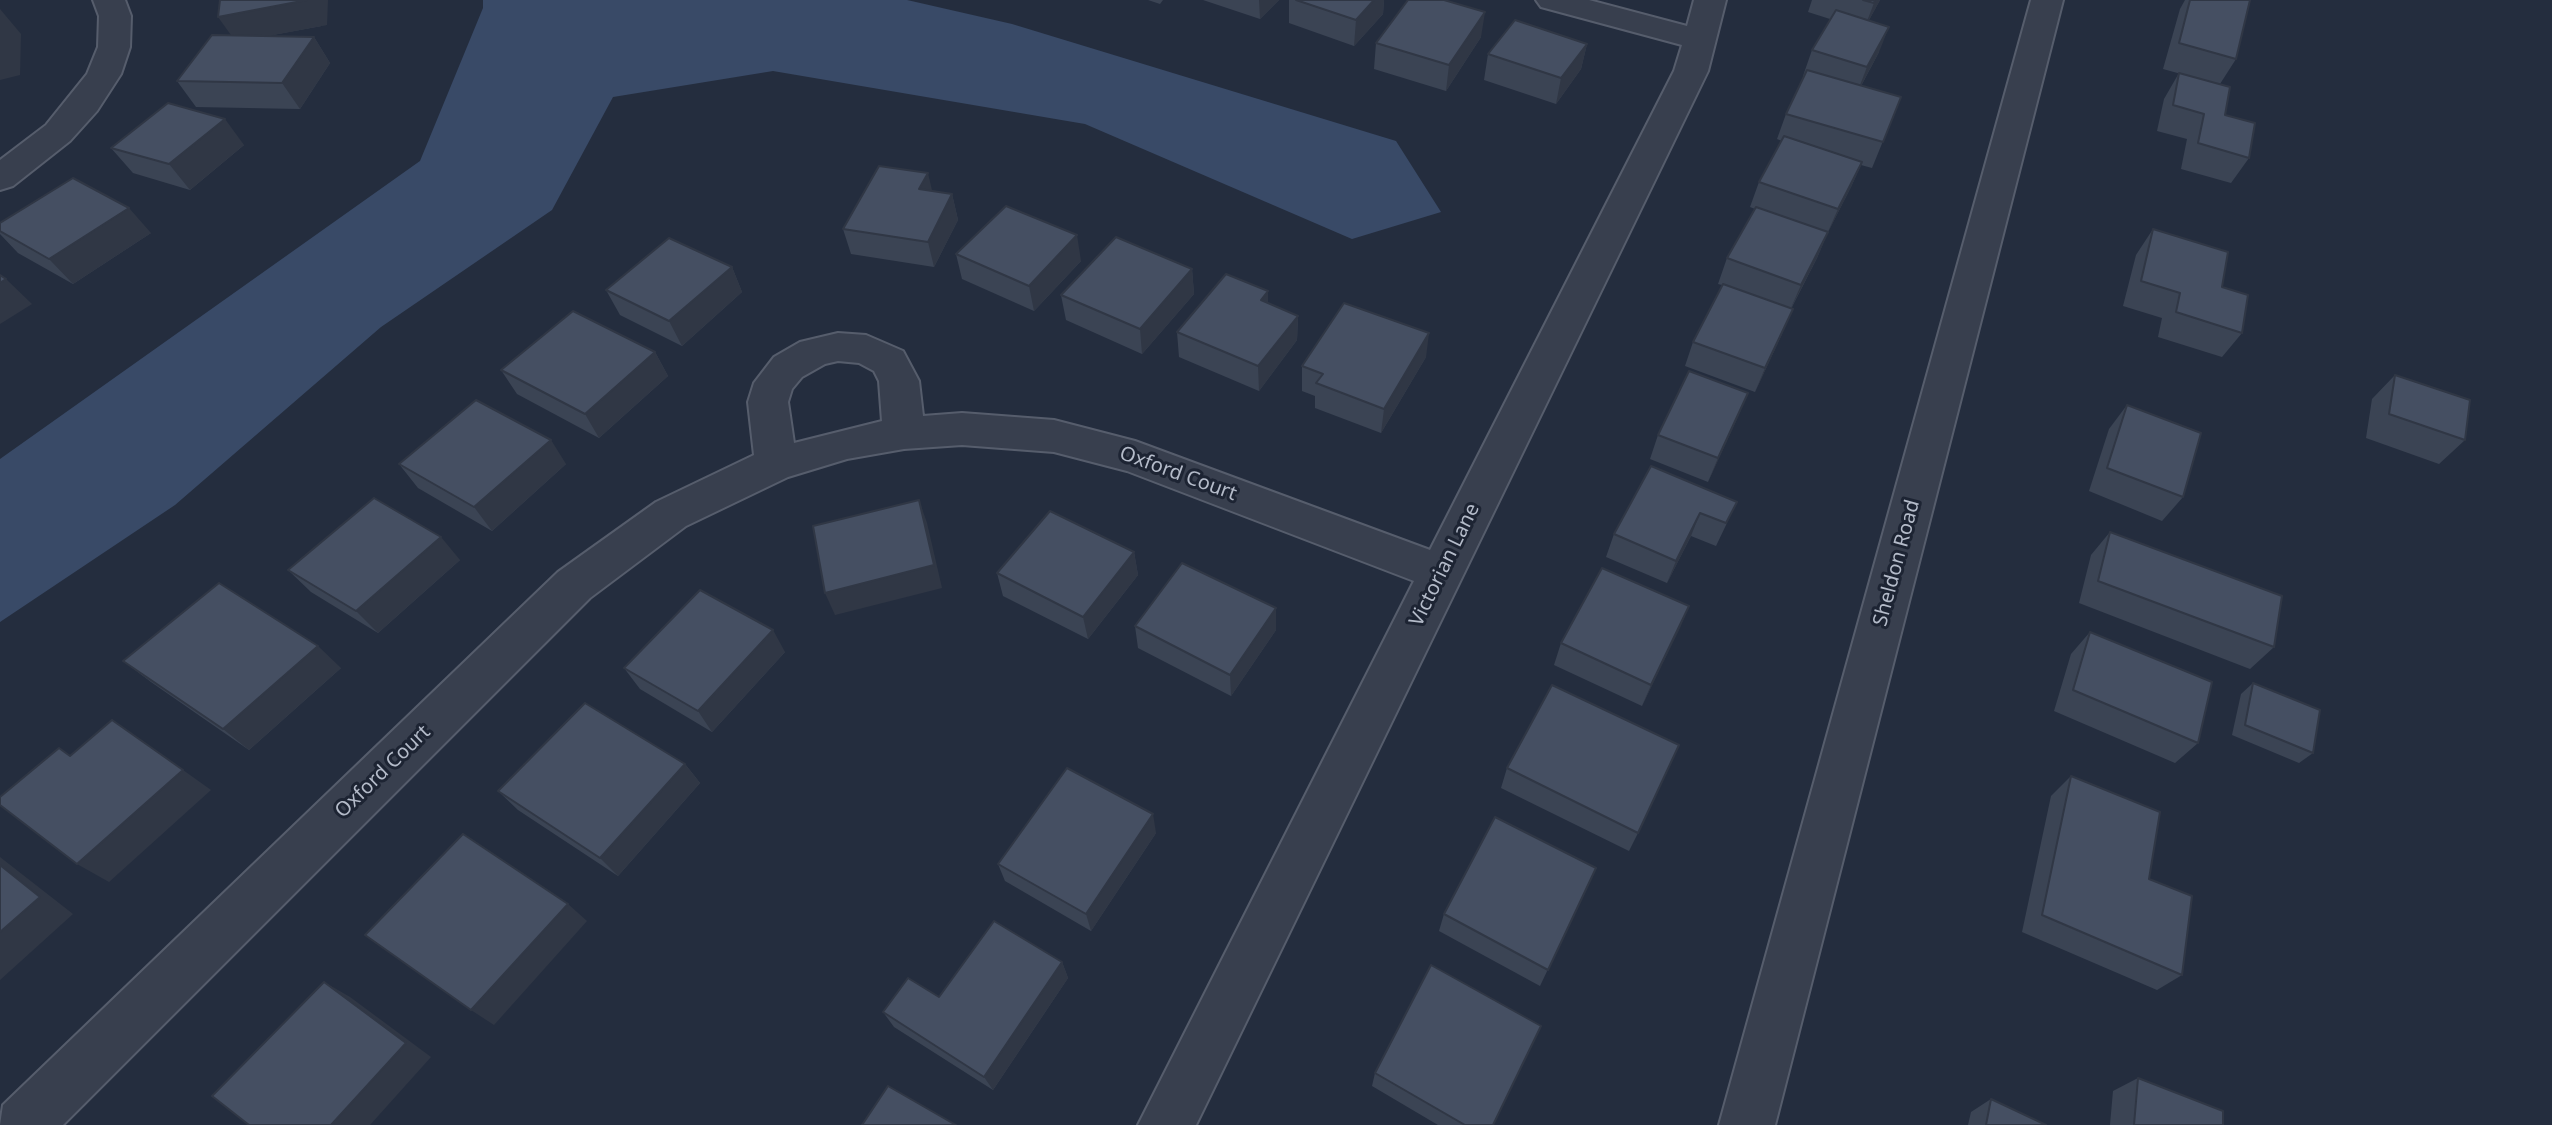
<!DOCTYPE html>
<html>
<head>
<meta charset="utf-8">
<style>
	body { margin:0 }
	canvas { display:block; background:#242d3e }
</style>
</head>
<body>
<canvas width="2552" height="1125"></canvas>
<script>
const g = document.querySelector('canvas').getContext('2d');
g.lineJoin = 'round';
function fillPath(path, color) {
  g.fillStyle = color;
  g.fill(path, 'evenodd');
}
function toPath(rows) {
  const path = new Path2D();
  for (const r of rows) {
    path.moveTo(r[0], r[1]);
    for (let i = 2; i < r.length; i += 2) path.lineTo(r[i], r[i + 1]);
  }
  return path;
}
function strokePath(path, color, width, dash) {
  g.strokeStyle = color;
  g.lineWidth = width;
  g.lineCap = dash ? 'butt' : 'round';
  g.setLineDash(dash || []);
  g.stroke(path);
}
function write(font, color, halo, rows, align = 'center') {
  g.font = font + ' "Noto Sans",sans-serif';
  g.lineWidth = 6;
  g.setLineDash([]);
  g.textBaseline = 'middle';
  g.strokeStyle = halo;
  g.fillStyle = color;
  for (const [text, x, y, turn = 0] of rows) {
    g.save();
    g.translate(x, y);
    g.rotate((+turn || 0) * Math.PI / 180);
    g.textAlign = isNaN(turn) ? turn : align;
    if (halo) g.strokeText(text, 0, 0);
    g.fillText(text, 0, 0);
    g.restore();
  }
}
fillPath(toPath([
	[483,0,907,0,1012,24,1396,141,1441,212,1352,239,1085,124,773,71,613,97,552,210,381,327,175,505,0,622,0,459,420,161,483,8]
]), '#394a67');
const street = toPath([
	[93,0,125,0,131,16,130,47,121,74,97,111,70,141,13,186,0,190,0,160,46,125,87,74,98,47,99,16,93,0],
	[1536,0,1589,0,1687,26,1694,0,1726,0,1708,71,1196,1125,1138,1125,1414,581,1127,471,1054,452,962,445,904,449,847,459,788,477,686,526,590,598,63,1125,0,1125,3,1105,558,572,656,502,754,455,748,402,754,383,774,357,800,342,838,333,866,335,903,351,919,381,923,416,962,413,1054,420,1135,441,1430,550,1674,71,1682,45,1541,7,1536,0],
	[838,361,859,363,874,371,879,381,882,421,794,443,788,402,792,389,802,377,825,364,838,361],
	[2031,0,2063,0,1775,1125,1719,1125,2031,0]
]);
strokePath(street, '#565d6c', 4);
fillPath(street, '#383f4e');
fillPath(toPath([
	[1148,0,1163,0,1160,4],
	[1203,0,1279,0,1260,19],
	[1289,0,1384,0,1383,14,1354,46,1289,23],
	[1812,0,1880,0,1869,20,1879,52,1861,86,1901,97,1872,168,1861,165,1851,187,1828,232,1817,258,1791,309,1782,334,1755,392,1685,366,1693,342,1722,285,1718,284,1727,258,1755,209,1750,207,1759,182,1782,141,1777,139,1786,114,1804,76,1803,76,1812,50,1830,19,1808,12],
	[2185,0,2250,0,2236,59,2220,84,2225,115,2249,158,2231,183,2181,169,2187,139,2157,131,2164,99,2179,73,2192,77,2163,69,2180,9],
	[327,25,267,36,314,37,330,63,300,109,196,107,177,81,232,36],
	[1481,37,1446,91,1374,69,1376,43],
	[1587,44,1581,69,1556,104,1484,80,1488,54],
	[244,145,190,190,133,173,111,148],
	[933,191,952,194,958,220,934,267,851,254,843,229],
	[0,223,151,233,73,284,18,253,0,234],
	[2153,229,2222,287,2242,333,2222,357,2158,337,2162,318,2123,306,2136,255],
	[956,254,1081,261,1034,311,962,279],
	[732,267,742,292,682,346,620,315,606,290],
	[1192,269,1194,294,1142,354,1066,320,1061,295],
	[1268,291,1268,303,1298,316,1297,340,1259,391,1179,357,1177,332],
	[655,352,668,376,599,438,517,394,501,370],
	[1426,357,1381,433,1315,408,1315,396,1302,391,1302,366],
	[2395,375,2465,440,2439,464,2366,438,2372,399],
	[1748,393,1708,482,1650,459,1658,435],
	[2127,405,2183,497,2162,521,2089,491,2109,429],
	[399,464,566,464,492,531,418,488],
	[1737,502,1716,546,1691,536,1667,583,1606,557,1614,534],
	[2110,532,2274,647,2250,669,2079,603,2091,555],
	[1134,552,1138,575,1088,639,1003,596,997,573],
	[460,560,378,633,311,592,288,570],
	[1689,606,1642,706,1554,665,1561,643],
	[1135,626,1276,630,1231,696,1138,648],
	[2090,632,2198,743,2175,763,2054,711,2071,654],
	[785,652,712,732,640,689,624,668],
	[123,661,341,668,249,750,151,682],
	[2253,683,2313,753,2299,763,2232,735,2241,694],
	[685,764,700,783,618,876,518,810,498,791],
	[1507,768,1638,833,1629,851,1501,788],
	[2071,776,2149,879,2182,975,2157,990,2022,932,2051,796],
	[1156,833,1091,931,1005,881,998,864],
	[1596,868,1540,986,1439,931,1444,914],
	[1062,962,1068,978,993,1090,894,1027,883,1012],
	[1375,1073,1493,1125,1438,1125,1372,1086],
	[2138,1078,2223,1125,2110,1125,2113,1091],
	[1991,1099,2046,1125,1968,1125,1971,1112]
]), '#3b4454');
fillPath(toPath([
	[307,0,328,0,327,25,236,42,218,17],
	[1259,0,1279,0,1260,19],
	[1374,0,1384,0,1383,14,1354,46,1356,20],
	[1875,0,1880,0,1864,29,1874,3],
	[0,9,21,34,20,75,0,80],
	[1485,12,1481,37,1446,91,1449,65],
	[1889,27,1879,52,1857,93,1867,67],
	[314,37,330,63,300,109,282,83],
	[1587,44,1581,69,1556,104,1561,78],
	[225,119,244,145,190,190,169,164],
	[1862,162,1851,187,1827,234,1838,209],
	[928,173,934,199,919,189],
	[952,194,958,220,934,267,928,242],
	[129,208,151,233,73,284,49,259],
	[1828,232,1817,258,1790,310,1801,285],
	[1077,235,1081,261,1034,311,1029,286],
	[732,267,742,292,682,346,669,321],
	[1192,269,1194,294,1142,354,1140,329],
	[6,279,32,304,0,324,0,283],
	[1268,291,1268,316,1261,300],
	[1793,309,1782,334,1755,392,1765,368],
	[1298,316,1297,340,1259,391,1258,366],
	[1429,333,1426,357,1381,433,1384,409],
	[655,352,668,376,599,438,585,414],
	[1748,393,1738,417,1708,482,1718,458],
	[551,440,566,464,492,531,474,507],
	[919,500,927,523,942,588,835,615,825,593],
	[1700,513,1691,536,1667,583,1676,561],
	[441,537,460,560,378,633,356,611],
	[1134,552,1138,575,1088,639,1083,617],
	[1689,606,1680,628,1642,706,1651,685],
	[1276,608,1276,630,1231,696,1230,675],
	[773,630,785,652,712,732,698,711],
	[318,646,341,668,249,750,223,729],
	[685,764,700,783,618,876,600,858],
	[183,770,211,790,109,882,77,864],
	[1153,814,1156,833,1091,931,1086,914],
	[0,857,73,914,0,980],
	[568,904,587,921,494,1025,471,1010],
	[1062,962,1068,978,993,1090,984,1077],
	[324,982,350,997,431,1057,370,1125,331,1125]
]), '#303745');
const building = toPath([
	[220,0,307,0,218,17,220,0],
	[1296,0,1374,0,1356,20,1296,0],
	[1408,0,1444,0,1485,12,1449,65,1376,43,1408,0],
	[1863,0,1875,0,1874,3,1863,0],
	[2190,0,2250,0,2236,59,2179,43,2190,0],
	[1836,10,1889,27,1867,67,1812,50,1836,10],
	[1515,20,1587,44,1561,78,1488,54,1515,20],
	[212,35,314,37,282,83,177,81,212,35],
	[1807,70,1901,97,1883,142,1786,114,1807,70],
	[2179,73,2230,87,2225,115,2255,123,2249,158,2198,143,2204,114,2173,105,2179,73],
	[168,103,225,119,169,164,111,148,168,103],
	[1784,136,1862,162,1838,209,1759,182,1784,136],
	[879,166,928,173,919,189,952,194,928,242,843,229,879,166],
	[73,178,129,208,49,259,0,231,0,223,73,178],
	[1006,206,1077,235,1029,286,956,254,1006,206],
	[1756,207,1828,232,1801,285,1727,258,1756,207],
	[2153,229,2228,252,2222,287,2248,295,2242,333,2176,312,2180,293,2141,281,2153,229],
	[1116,237,1192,269,1140,329,1061,295,1116,237],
	[669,238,732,267,669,321,606,290,669,238],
	[1226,274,1268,291,1261,300,1298,316,1258,366,1177,332,1226,274],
	[0,275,6,279,0,283,0,275],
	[1723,284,1793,309,1765,368,1693,342,1723,284],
	[1344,303,1429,333,1384,409,1316,383,1323,374,1302,366,1344,303],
	[573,311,655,352,585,414,501,370,573,311],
	[1689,371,1748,393,1718,458,1658,435,1689,371],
	[2395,375,2470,400,2465,440,2389,414,2395,375],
	[476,400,551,440,474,507,399,464,476,400],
	[2127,405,2201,433,2183,497,2107,468,2127,405],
	[1651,466,1737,502,1726,523,1700,513,1676,561,1614,534,1651,466],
	[374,498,441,537,356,611,288,570,374,498],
	[919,500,934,565,825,593,813,526,919,500],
	[1050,511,1134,552,1083,617,997,573,1050,511],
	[2110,532,2282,596,2274,647,2098,581,2110,532],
	[1182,563,1276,608,1230,675,1135,626,1182,563],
	[1602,568,1689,606,1651,685,1561,643,1602,568],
	[219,583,318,646,223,729,123,661,219,583],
	[700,590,773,630,698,711,624,668,700,590],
	[2090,632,2212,682,2198,743,2073,690,2090,632],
	[2253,683,2320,710,2313,753,2245,725,2253,683],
	[1552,685,1679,745,1638,833,1507,768,1552,685],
	[585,703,685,764,600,858,498,791,585,703],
	[112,720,183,770,77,864,0,805,0,797,59,748,70,756,112,720],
	[1067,768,1153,814,1086,914,998,864,1067,768],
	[2071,776,2160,812,2149,879,2192,896,2182,975,2042,915,2071,776],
	[1495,817,1596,868,1548,970,1444,914,1495,817],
	[463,834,568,904,471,1010,365,935,463,834],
	[0,865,40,897,0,932,0,865],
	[994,921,1062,962,984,1077,883,1012,908,978,939,997,994,921],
	[1431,965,1541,1026,1493,1125,1465,1125,1375,1073,1431,965],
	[324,982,406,1043,331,1125,249,1125,212,1096,324,982],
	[2138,1078,2223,1111,2223,1125,2134,1125,2138,1078],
	[888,1086,956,1125,862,1125,888,1086],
	[1991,1099,2046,1125,1986,1125,1991,1099]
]);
fillPath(building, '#454f62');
strokePath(building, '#303745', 2);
write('20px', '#b4bbc9', '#1d2433', [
	["Oxford Court",1178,474,20],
	["Sheldon Road",1897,563,-75],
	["Victorian Lane",1445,565,-64],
	["Oxford Court",383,772,-44]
]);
</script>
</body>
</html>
